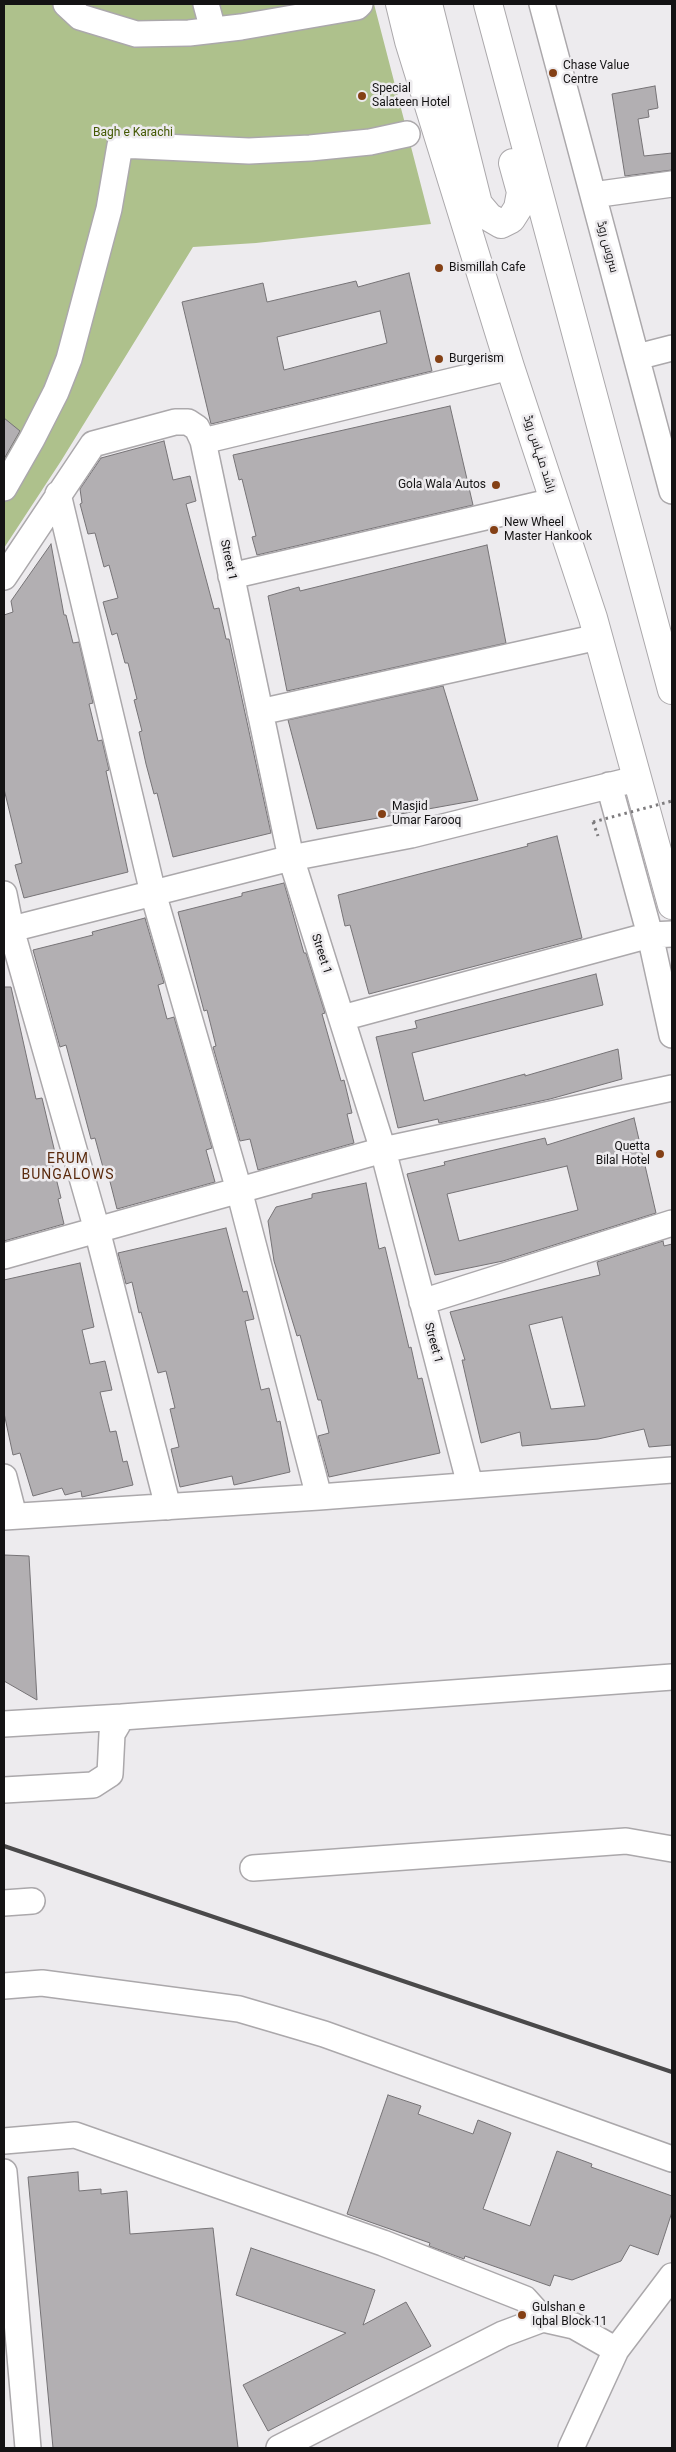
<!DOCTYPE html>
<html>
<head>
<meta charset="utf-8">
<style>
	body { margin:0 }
	#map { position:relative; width:676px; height:2452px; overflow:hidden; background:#edebee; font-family:Roboto,sans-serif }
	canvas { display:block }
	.frame { position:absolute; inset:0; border:5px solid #141314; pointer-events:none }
</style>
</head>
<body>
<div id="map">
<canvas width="676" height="2452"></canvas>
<div class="frame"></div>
</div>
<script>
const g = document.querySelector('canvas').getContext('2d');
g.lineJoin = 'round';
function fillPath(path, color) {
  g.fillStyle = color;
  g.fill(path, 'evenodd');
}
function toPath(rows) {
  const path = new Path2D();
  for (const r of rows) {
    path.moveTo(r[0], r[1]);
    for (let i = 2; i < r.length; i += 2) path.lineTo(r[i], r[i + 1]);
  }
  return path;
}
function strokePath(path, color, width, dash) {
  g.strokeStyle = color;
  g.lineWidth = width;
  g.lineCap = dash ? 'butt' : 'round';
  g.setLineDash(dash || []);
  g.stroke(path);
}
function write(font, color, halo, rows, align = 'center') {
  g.font = font + ' Roboto,Cairo,sans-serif';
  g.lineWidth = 5;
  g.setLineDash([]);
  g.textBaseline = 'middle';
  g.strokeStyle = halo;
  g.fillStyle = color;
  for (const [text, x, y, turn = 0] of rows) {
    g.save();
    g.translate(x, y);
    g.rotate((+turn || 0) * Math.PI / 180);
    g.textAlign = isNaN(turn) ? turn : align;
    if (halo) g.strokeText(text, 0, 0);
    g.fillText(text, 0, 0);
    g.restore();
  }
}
fillPath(toPath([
	[4,4,374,4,431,224,256,243,193,247,61,461,4,548]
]), '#aec18c');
const building = toPath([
	[655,86,658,108,648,110,649,117,638,119,644,156,672,153,672,170,625,176,612,94,655,86],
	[409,273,432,371,211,424,182,302,263,283,267,302,356,281,358,287,409,273],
	[380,311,387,343,284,370,277,337,380,311],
	[450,406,473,505,257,555,252,537,256,536,242,479,239,480,233,455,450,406],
	[4,418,20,431,4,459,4,418],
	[164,441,173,480,190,476,196,501,186,504,214,609,219,608,226,639,229,639,271,833,173,857,157,793,154,794,146,764,139,732,142,731,134,700,137,699,128,663,125,663,117,633,112,635,103,602,118,598,109,565,104,567,95,533,88,534,80,504,82,503,80,489,101,458,164,441],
	[51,544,64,615,66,615,73,643,79,642,93,703,89,704,98,741,102,740,109,770,106,771,128,872,24,898,15,865,22,863,4,789,4,615,13,612,11,601,51,544],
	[487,545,506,643,287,691,268,596,299,587,300,591,487,545],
	[443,686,478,800,317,829,288,720,443,686],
	[557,836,582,938,369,994,350,925,345,926,338,895,528,846,527,844,557,836],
	[284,883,304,953,306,953,325,1013,322,1014,341,1081,344,1080,352,1113,347,1114,354,1143,258,1170,250,1139,240,1141,213,1047,216,1046,207,1010,204,1011,178,912,242,896,242,893,284,883],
	[145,918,164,983,158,985,167,1019,174,1017,212,1148,206,1150,215,1182,117,1209,107,1170,104,1171,95,1138,91,1139,66,1045,60,1047,33,950,93,935,92,932,145,918],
	[596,974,603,1005,412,1053,424,1101,525,1074,525,1076,618,1049,622,1079,550,1099,439,1123,438,1119,398,1128,376,1037,417,1028,415,1021,596,974],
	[4,987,11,987,36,1099,42,1098,57,1161,52,1162,61,1198,58,1199,64,1224,4,1241,4,987],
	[634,1118,656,1213,503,1261,435,1275,407,1174,445,1165,444,1162,545,1138,547,1145,634,1118],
	[567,1166,578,1210,459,1241,447,1194,567,1166],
	[366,1183,379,1249,385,1247,409,1348,411,1347,418,1379,422,1378,440,1453,329,1477,318,1436,329,1433,321,1400,318,1400,300,1335,297,1336,274,1261,268,1221,276,1207,312,1198,312,1194,366,1183],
	[226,1228,243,1292,247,1291,254,1319,245,1321,261,1390,269,1388,277,1422,280,1421,290,1472,234,1485,232,1476,180,1487,171,1449,179,1447,170,1409,175,1408,166,1371,158,1373,141,1312,139,1313,132,1282,126,1284,118,1253,226,1228],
	[663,1241,664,1246,672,1244,672,1445,649,1447,644,1429,598,1439,522,1446,520,1432,481,1443,462,1360,465,1360,450,1312,600,1275,597,1262,663,1241],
	[562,1317,585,1406,551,1409,529,1325,562,1317],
	[80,1263,94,1327,82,1330,90,1364,105,1361,112,1390,100,1392,110,1432,116,1431,123,1462,127,1461,133,1485,82,1497,81,1491,65,1495,62,1488,33,1496,20,1453,13,1455,4,1413,4,1280,80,1263],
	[4,1555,29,1556,37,1700,4,1681,4,1555],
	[388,2095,421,2106,418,2114,473,2134,478,2120,511,2133,483,2209,530,2226,557,2151,592,2164,591,2167,672,2196,672,2212,658,2255,630,2245,621,2261,572,2280,554,2275,550,2286,465,2256,464,2259,429,2246,430,2243,347,2214,388,2095],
	[78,2172,79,2191,101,2189,101,2194,127,2191,130,2234,213,2228,238,2448,53,2448,28,2177,78,2172],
	[251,2248,375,2290,363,2325,406,2302,431,2346,268,2431,243,2385,346,2333,236,2295,251,2248]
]);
fillPath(building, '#b2afb2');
strokePath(building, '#767376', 1);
const minor = toPath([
	[66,4,80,17,136,34,189,33,241,27,357,7,360,4],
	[206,4,213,30],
	[542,4,672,491],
	[593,195,672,184],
	[637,357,672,348],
	[203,441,510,367],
	[4,488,32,439,56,392,69,359,109,209,120,145,249,151,310,148,370,142,407,134],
	[58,494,153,893,239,1190,319,1497],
	[231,576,554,501],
	[4,577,93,444,175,422,188,422,197,428,203,441,291,858,383,1150,470,1485],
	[260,712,598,637],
	[609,785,650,935,672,1035],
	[4,894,11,929,97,1230,168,1507],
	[4,931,291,858,411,835,636,779],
	[342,1018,650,935,672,934],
	[4,1256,383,1150,672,1088],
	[422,1302,672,1223],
	[4,1477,14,1516],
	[4,1517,319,1497,672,1470],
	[4,1724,122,1717],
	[4,1790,93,1785,110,1774,112,1734,122,1717,672,1677],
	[253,1868,626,1841,672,1849],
	[4,1903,32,1901],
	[4,1986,42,1983,239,2009,324,2034,672,2159],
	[4,2141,75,2135,383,2243,525,2299,543,2319],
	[4,2172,28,2448],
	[279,2448,503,2334,543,2319,574,2326,616,2350],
	[571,2448,616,2350,672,2276]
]);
const major = toPath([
	[400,4,409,41,510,367,593,618,672,905],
	[428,4,478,204,489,217,501,224,511,219,518,208,521,192,513,163],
	[488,4,672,690]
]);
strokePath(minor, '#aba8ab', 28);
strokePath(major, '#aba8ab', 30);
strokePath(toPath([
	[593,822,598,836]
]), '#7d7b7d', 3, [2.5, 4]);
strokePath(minor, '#fff', 25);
strokePath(major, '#fff', 28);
strokePath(toPath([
	[4,1846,672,2072]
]), '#4a494a', 4);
strokePath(toPath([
	[593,822,672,801]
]), '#7d7b7d', 3, [2.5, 4]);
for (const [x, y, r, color] of [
	[553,73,5,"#844015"],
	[362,96,5,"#844015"],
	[439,268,5,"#844015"],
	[439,359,5,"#844015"],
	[496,485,5,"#844015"],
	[494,530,5,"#844015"],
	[382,814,5,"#844015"],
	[660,1154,5,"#844015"],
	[522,2315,5,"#844015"]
]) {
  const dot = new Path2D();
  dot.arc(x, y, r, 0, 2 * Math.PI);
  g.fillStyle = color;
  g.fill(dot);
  strokePath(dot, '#edebee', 2);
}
write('12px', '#141314', '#edebee', [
	["Chase Value",563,66],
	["Centre",563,80],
	["Special",372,89],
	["Salateen Hotel",372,103],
	["Bismillah Cafe",449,268],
	["Burgerism",449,359],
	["Gola Wala Autos",486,485,"right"],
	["New Wheel",504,523],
	["Master Hankook",504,537],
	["Masjid",392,807],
	["Umar Farooq",392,821],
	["Quetta",650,1147,"right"],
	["Bilal Hotel",650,1161,"right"],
	["Gulshan e",532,2308],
	["Iqbal Block 11",532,2322]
], 'left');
write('12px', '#455a05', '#edebee', [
	["Bagh e Karachi",133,133]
]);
write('12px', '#141314', '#edebee', [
	["سروس روڈ",607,247,75],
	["راشد منہاس روڈ",539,454,72],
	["Street 1",228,560,78],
	["Street 1",321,954,72],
	["Street 1",433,1343,75]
]);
g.letterSpacing = '1px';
write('14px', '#5a2a0d', '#edebee', [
	["ERUM",68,1159],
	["BUNGALOWS",68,1175]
]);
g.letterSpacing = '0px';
</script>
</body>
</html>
